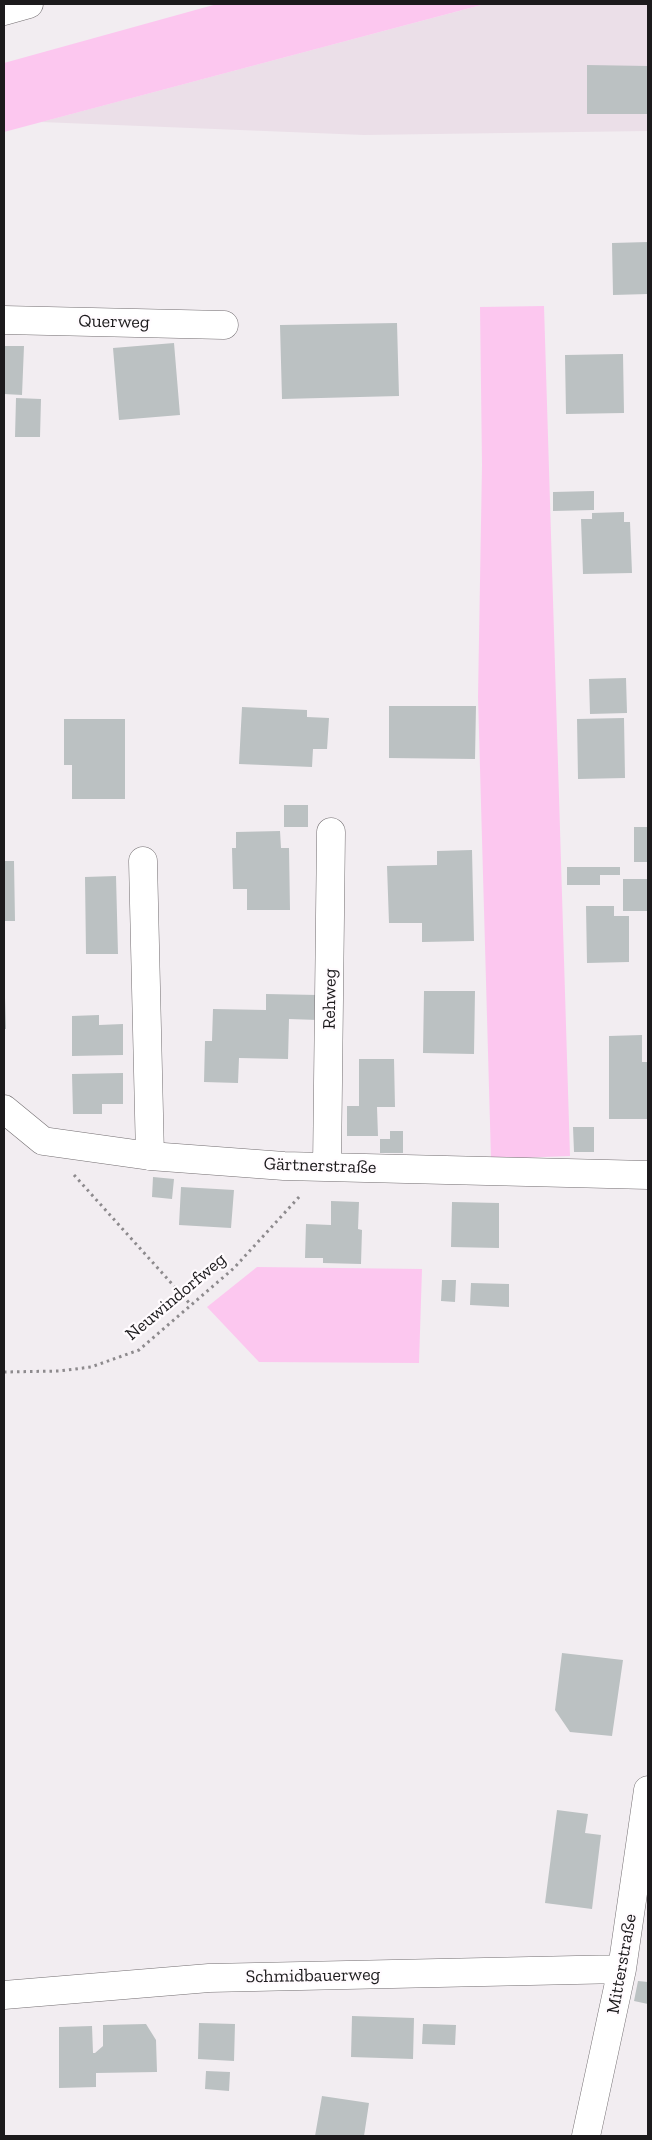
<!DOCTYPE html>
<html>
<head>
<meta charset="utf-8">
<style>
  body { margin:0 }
  #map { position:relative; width:652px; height:2140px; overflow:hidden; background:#f2edf1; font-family:"Zilla Slab",serif }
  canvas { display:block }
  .frame { position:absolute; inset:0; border:5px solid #1c1a1c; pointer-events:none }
</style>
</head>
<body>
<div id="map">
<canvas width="652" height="2140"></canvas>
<div class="frame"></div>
</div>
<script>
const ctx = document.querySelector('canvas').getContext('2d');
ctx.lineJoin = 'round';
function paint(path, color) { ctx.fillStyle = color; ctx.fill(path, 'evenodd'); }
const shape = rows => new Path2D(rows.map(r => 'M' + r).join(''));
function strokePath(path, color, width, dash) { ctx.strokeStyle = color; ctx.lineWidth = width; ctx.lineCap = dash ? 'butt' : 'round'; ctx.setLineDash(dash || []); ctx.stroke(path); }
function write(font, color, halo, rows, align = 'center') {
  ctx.font = font + ' "Zilla Slab",serif'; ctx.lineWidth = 4.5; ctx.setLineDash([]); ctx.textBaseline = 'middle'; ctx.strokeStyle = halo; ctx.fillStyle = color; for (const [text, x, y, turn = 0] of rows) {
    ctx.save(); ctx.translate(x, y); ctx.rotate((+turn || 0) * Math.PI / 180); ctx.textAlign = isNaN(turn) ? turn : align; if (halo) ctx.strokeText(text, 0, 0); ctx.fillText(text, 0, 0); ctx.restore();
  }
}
const built = shape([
  [485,4,648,4,648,131,364,135,41,122]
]);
const green = shape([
  [217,4,485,4,4,132,4,63],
  [544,306,570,1156,491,1159,478,697,482,465,480,307],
  [257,1267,422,1269,419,1363,259,1362,207,1307]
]);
const building = shape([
  [587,65,648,66,648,114,587,114],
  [648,242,648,294,613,295,612,243],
  [397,323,399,396,282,399,280,325],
  [174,343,180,415,119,420,113,348],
  [4,346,24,346,22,395,4,394],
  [623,354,624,413,566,414,565,355],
  [16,398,41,399,40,437,15,437],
  [594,491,594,510,553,511,553,492],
  [624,512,624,522,630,522,632,573,583,574,581,519,592,519,592,513],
  [626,678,627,713,590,714,589,679],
  [389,706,476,706,475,759,389,758],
  [242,707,307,710,307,717,329,718,327,749,313,749,312,767,239,764],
  [624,718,625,778,578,779,577,719],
  [64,719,125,719,125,799,72,799,72,765,64,765],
  [284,805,308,805,308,827,284,827],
  [634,827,648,827,648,862,634,862],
  [280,831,281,848,289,848,290,910,247,910,247,889,233,889,232,848,236,848,236,832],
  [472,850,474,941,422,942,422,923,389,923,387,866,437,865,437,851],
  [4,861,14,861,15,921,4,921],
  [567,867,620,867,620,875,600,875,600,885,567,885],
  [116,876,118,954,86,954,85,877],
  [623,879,648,879,648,911,623,911],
  [586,906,614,906,614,916,629,916,629,962,587,963],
  [424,991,475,991,474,1054,423,1053],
  [266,994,318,995,318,1020,289,1019,288,1059,239,1058,238,1083,204,1082,205,1041,212,1041,213,1009,266,1010],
  [4,998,5,998,6,1029,4,1029],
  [99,1015,99,1025,123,1024,123,1055,72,1056,72,1016],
  [642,1035,642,1062,648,1062,648,1119,609,1119,609,1036],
  [359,1059,394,1059,395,1107,377,1107,378,1136,347,1136,347,1106,359,1106],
  [123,1073,123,1104,102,1104,102,1114,73,1114,72,1074],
  [573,1127,594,1127,594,1152,574,1152],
  [390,1131,403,1131,403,1153,380,1153,380,1139,390,1139],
  [153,1177,174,1179,172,1199,152,1197],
  [181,1187,234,1190,231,1228,179,1225],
  [331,1201,359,1202,358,1229,362,1230,361,1264,323,1263,323,1258,305,1258,306,1224,331,1225],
  [452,1202,499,1203,499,1248,451,1247],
  [442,1280,456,1280,455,1302,441,1301],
  [471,1283,509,1284,509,1307,470,1305],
  [562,1653,623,1660,612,1736,570,1732,555,1710],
  [557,1810,588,1814,585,1833,601,1835,592,1909,545,1903],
  [638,1981,648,1982,648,2004,634,2001],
  [352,2016,414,2018,413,2059,351,2057],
  [199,2023,235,2024,234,2061,198,2059],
  [146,2024,156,2040,157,2072,96,2073,96,2087,59,2088,59,2027,92,2026,93,2053,95,2053,103,2046,103,2025],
  [423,2024,456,2025,455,2045,422,2044],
  [206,2071,230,2072,229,2091,205,2089],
  [322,2096,369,2103,364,2136,315,2136]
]);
const path = shape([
  [74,1175,191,1305],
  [4,1372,59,1371,91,1367,139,1350,234,1268,300,1196]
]);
const minor = shape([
  [4,320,224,325],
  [143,861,150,1156],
  [4,1109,43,1141,150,1156,284,1166,648,1175],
  [327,1166,331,832],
  [4,1995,209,1978,622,1969],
  [586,2136,622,1969,648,1790]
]);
const highway = shape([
  [4,11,29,4]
]);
const streetNames = [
  ["Querweg",114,322,1],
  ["Rehweg",330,999,-89],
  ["Gärtnerstraße",320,1166,2],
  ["Neuwindorfweg",176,1297,-40],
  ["Mitterstraße",622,1964,-80],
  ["Schmidbauerweg",313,1976,-1]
];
paint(built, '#ebdfe8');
paint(green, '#fcc7ef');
paint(building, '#bbc1c2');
strokePath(minor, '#736e71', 29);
strokePath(highway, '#736e71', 29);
strokePath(path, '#8d8a8d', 3, [2.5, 4]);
strokePath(minor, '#fff', 28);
strokePath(highway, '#fff', 28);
write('18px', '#1c1a1c', '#fffbfe', streetNames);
</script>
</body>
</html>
